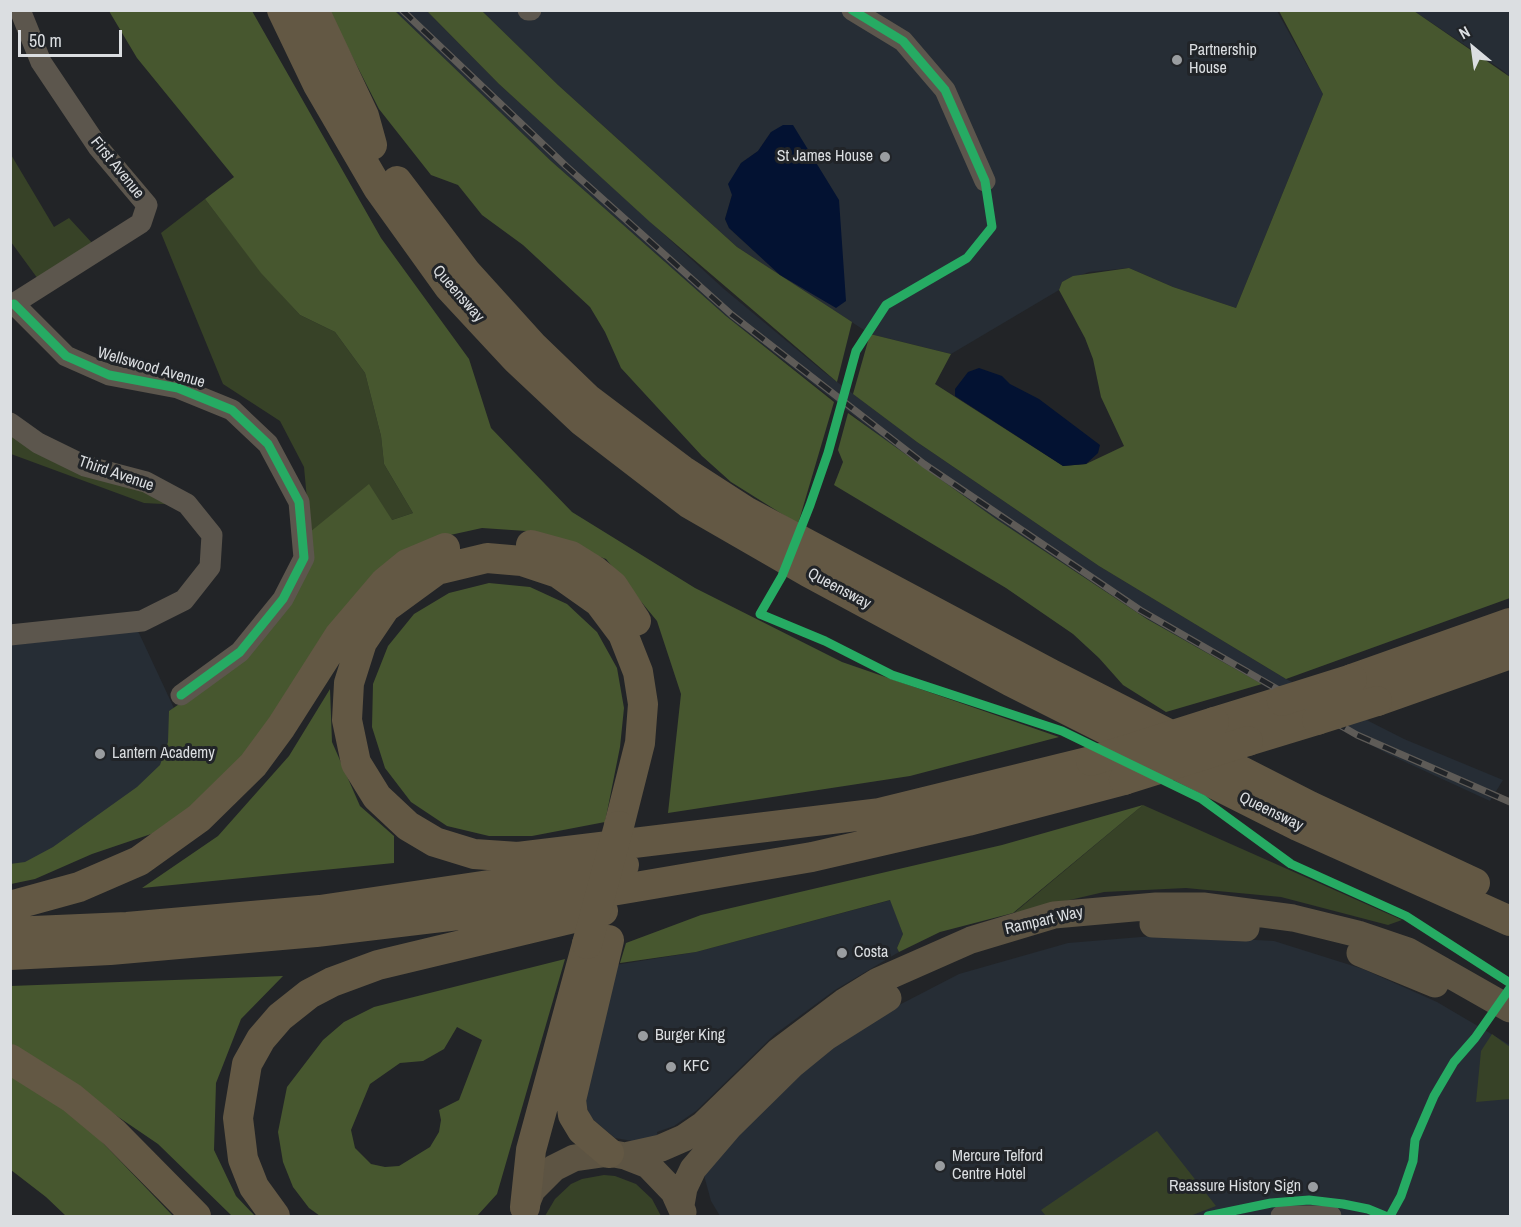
<!DOCTYPE html>
<html>
<head>
<meta charset="utf-8">
<style>
  body { margin:0 }
  #map { position:relative; width:1521px; height:1227px; overflow:hidden; background:#222427; font-family:"Archivo Narrow",sans-serif }
  canvas { display:block }
  .frame { position:absolute; inset:0; border:12px solid #dbdee1; pointer-events:none }
  .north { position:absolute; left:1443px; top:18px; width:60px; height:60px; -webkit-text-stroke:4px #212428; paint-order:stroke; rotate:331deg; font-size:16px; font-weight:700; line-height:24px; text-align:center; color:#dbdee1 }
  .north::after { content:''; display:block; margin:auto; width:21px; height:27px; background:#dbdee1; clip-path:polygon(50% 0,100% 100%,50% 72%,0 100%) }
  .scale { position:absolute; left:18px; top:30px; width:104px; height:27px; box-sizing:border-box; border:3px solid #dbdee1; border-top:0; padding-left:8px; font-size:18px; line-height:21px; white-space:nowrap; color:#dbdee1; -webkit-text-stroke:4px #212428; paint-order:stroke }
</style>
</head>
<body>
<div id="map">
<canvas width="1521" height="1227"></canvas>
<div class="frame"></div>
<div class="north">N</div>
<div class="scale">50 m</div>
</div>
<script>
const ctx = document.querySelector('canvas').getContext('2d');
ctx.lineJoin = 'round';
function paint(path, color) { ctx.fillStyle = color; ctx.fill(path, 'evenodd'); }
const shape = rows => new Path2D(rows.map(r => 'M' + r).join(''));
function strokePath(path, color, width, dash) { ctx.strokeStyle = color; ctx.lineWidth = width; ctx.lineCap = dash ? 'butt' : 'round'; ctx.setLineDash(dash || []); ctx.stroke(path); }
function write(font, color, halo, rows, align = 'center') {
  ctx.font = font + ' "Archivo Narrow",sans-serif'; ctx.lineWidth = 6; ctx.setLineDash([]); ctx.textBaseline = 'middle'; ctx.strokeStyle = halo; ctx.fillStyle = color; for (const [text, x, y, turn = 0] of rows) {
    ctx.save(); ctx.translate(x, y); ctx.rotate((+turn || 0) * Math.PI / 180); ctx.textAlign = isNaN(turn) ? turn : align; if (halo) ctx.strokeText(text, 0, 0); ctx.fillText(text, 0, 0); ctx.restore();
  }
}
const built = shape([
  [395,11,427,11,499,84,724,289,824,372,917,442,1099,566,1286,679,1404,739,1503,780,1490,801,1390,755,1336,727,1147,619,996,519,899,451,726,316,551,161],
  [482,11,1277,11,1323,94,1236,308,1173,287,1129,268,1089,272,1062,282,1059,290,951,354,870,334,737,247,558,85],
  [771,132,780,275,729,228,725,219,741,163,758,151],
  [1414,11,1510,11,1510,77,1502,70],
  [138,631,193,749,143,803,11,874,11,645],
  [891,900,903,934,897,948,899,952,835,990,774,1035,696,1111,674,1126,657,1132,658,1139,638,1142,615,1138,590,1117,585,1100,609,966,696,952],
  [1165,935,1274,941,1363,969,1437,1002,1510,1045,1510,1216,720,1216,711,1201,702,1168,756,1107,847,1032,959,974,1068,943]
]);
const green = shape([
  [10,153,54,227,69,218,93,244,38,279,11,242],
  [205,199,261,272,300,315,335,332,365,373,381,436,384,464,413,513,392,520,310,532,304,467,280,421,223,384,161,233],
  [10,427,181,505,144,503,11,454],
  [1143,805,1402,920,1388,925,1281,897,1186,888,1104,892,1014,913],
  [1492,1034,1510,1047,1510,1099,1476,1102,1481,1051],
  [1157,1131,1216,1206,1190,1216,1046,1216,1041,1210],
  [604,1175,615,1176,636,1184,652,1199,661,1216,545,1216,555,1199,571,1184,582,1179]
]);
const forest = shape([
  [109,11,252,11,381,238,469,359,491,428,572,512,695,588,842,662,1059,737,910,776,668,813,681,694,657,621,606,559,526,531,482,528,432,539,203,803,157,832,92,854,35,879,11,884,10,864,25,862,53,847,137,787,160,765,168,742,169,711,245,659,310,532,369,484,392,520,413,513,384,464,381,436,365,373,335,332,300,315,261,273,205,199,234,177,137,58],
  [329,11,395,11,551,161,726,316,834,402,798,524,731,482,702,456,621,368,605,332,590,307,523,245,482,215,458,185,431,175,379,109],
  [427,11,482,11,558,85,737,247,852,322,837,382,650,222,499,84],
  [1279,11,1414,11,1510,77,1510,598,1286,679,1099,566,917,442,853,394,870,334,951,354,935,384,1063,466,1086,464,1124,446,1101,397,1093,359,1085,338,1059,290,1062,282,1073,276,1129,268,1173,287,1236,308,1323,94],
  [848,413,996,519,1147,619,1262,684,1166,712,1123,685,1099,658,1073,634,1006,588,834,485,843,462,838,450],
  [489,583,530,587,567,604,597,632,617,668,624,708,620,747,605,822,532,836,489,836,447,826,411,802,385,768,372,727,373,684,388,646,414,614,449,593],
  [330,689,332,742,360,806,394,836,394,863,142,888,218,836,289,756],
  [1143,805,1013,913,940,932,899,952,897,948,903,934,890,900,696,952,620,963,626,943,701,915,1002,845],
  [565,959,497,1194,477,1216,320,1216,309,1208,293,1187,283,1162,278,1132,287,1087,323,1040,344,1022,374,1007],
  [457,1027,482,1040,459,1100,439,1110,441,1120,439,1132,430,1147,399,1166,385,1167,371,1164,355,1148,351,1130,370,1084,400,1063,423,1061,444,1049],
  [283,976,241,1019,216,1083,214,1150,236,1196,255,1216,232,1216,158,1144,11,1044,10,986],
  [10,1073,80,1119,173,1216,66,1216,46,1197,11,1170]
]);
const water = shape([
  [783,125,793,125,839,200,846,301,836,308,780,275,729,228,725,219,732,195,728,184,741,163,758,151,771,132],
  [979,368,1002,376,1010,384,1039,399,1100,445,1098,453,1086,464,1063,466,955,396,955,389,968,372]
]);
const minor = shape([
  [528,10,531,10],
  [852,10,903,41,945,90,985,181],
  [14,304,66,356,109,375,178,388,232,410,268,444,299,502,304,558,283,599,240,652,181,695],
  [10,306,141,223,147,205,98,147,41,62,20,10],
  [10,423,38,443,85,466,146,482,187,504,212,535,210,567,184,600,142,621,10,635],
  [1281,1216,1331,1216]
]);
const major = shape([
  [1153,924,1246,928],
  [1360,953,1435,984],
  [625,1156,661,1148,684,1138,703,1125,779,1051,844,1002,878,981,971,940,1054,915,1156,906,1203,906,1293,918,1358,934,1408,951,1510,1009],
  [681,1205,684,1188,693,1169,729,1127,793,1064,826,1037,888,998],
  [524,1209,532,1190,554,1168,574,1158,609,1153,625,1156,648,1165,674,1192,683,1212]
]);
const highway = shape([
  [282,10,318,85,378,188,449,287,516,359,582,421,690,504,808,572,1010,681,1298,826,1510,921],
  [314,10,364,116,372,145],
  [397,181,466,272,533,346,588,399,682,470,747,512,1051,674,1310,806,1475,883],
  [531,545,571,556,595,571,613,586,636,621],
  [1352,679,1510,623],
  [1377,701,1510,654],
  [1214,722,1282,701],
  [1248,741,1317,720],
  [863,817,1091,761],
  [619,826,640,743,643,704,638,672,623,634,599,602,558,573,522,561,487,558,437,570,385,608,362,642,349,683,347,720,356,763,377,797,408,826,435,842,474,854,518,857,881,813],
  [10,906,79,887,139,861,199,818,253,765,281,727,339,636,385,582,407,564,445,548],
  [10,932,127,927,320,910,624,865],
  [609,940,571,1100,573,1115,582,1130,609,1153],
  [10,955,110,950,316,932,500,910,812,857,968,821,1124,780],
  [10,1059,72,1098,114,1133,196,1216],
  [525,1207,531,1150,587,944],
  [275,1216,254,1187,243,1159,238,1118,247,1064,261,1039,280,1017,309,994,332,982,378,965,603,911]
]);
const rail = shape([
  [402,10,566,166,732,315,924,464,1140,610,1357,735,1510,802]
]);
const highwayBridge = shape([
  [1282,701,1352,679],
  [1317,720,1377,701],
  [1091,761,1214,722],
  [1124,780,1248,741],
  [587,944,619,826]
]);
const cycleway = shape([
  [852,10,903,41,945,90,985,181,992,227,967,258,886,305,856,351,828,453,810,505,782,576,760,614,825,641,892,675,1062,731,1202,799,1291,864,1406,916,1510,983],
  [14,304,66,356,109,375,178,388,232,410,268,444,299,502,304,558,283,599,240,652,181,695],
  [1208,1216,1271,1203,1309,1200,1343,1204,1368,1209,1385,1216],
  [1390,1216,1401,1196,1413,1161,1415,1140,1434,1096,1454,1062,1475,1038,1510,988]
]);
const markers = [
  [1177,60,6,"#9a9da0"],
  [885,157,6,"#9a9da0"],
  [100,754,6,"#9a9da0"],
  [842,953,6,"#9a9da0"],
  [643,1036,6,"#9a9da0"],
  [671,1067,6,"#9a9da0"],
  [940,1166,6,"#9a9da0"],
  [1313,1187,6,"#9a9da0"]
];
const poiNames = [
  ["Partnership",1189,51],
  ["House",1189,69],
  ["St James House",873,157,"right"],
  ["Lantern Academy",112,754],
  ["Costa",854,953],
  ["Burger King",655,1036],
  ["KFC",683,1067],
  ["Mercure Telford",952,1157],
  ["Centre Hotel",952,1175],
  ["Reassure History Sign",1301,1187,"right"]
];
const streetNames = [
  ["First Avenue",117,168,51],
  ["Queensway",458,294,49],
  ["Wellswood Avenue",151,368,16],
  ["Third Avenue",116,474,19],
  ["Queensway",839,589,28],
  ["Queensway",1271,812,26],
  ["Rampart Way",1044,921,-13]
];
paint(built, '#262d35');
paint(green, '#374227');
paint(forest, '#47572f');
paint(water, '#031232');
strokePath(minor, '#5c564d', 21);
strokePath(major, '#5d5443', 27);
strokePath(highway, '#635844', 30);
strokePath(rail, '#5e5b57', 7);
strokePath(rail, '#212428', 4.5, [14]);
strokePath(highwayBridge, '#635844', 30);
strokePath(cycleway, '#26ab63', 9);
for (const [x, y, r, color] of markers) { const dot = new Path2D(); dot.arc(x, y, r, 0, 2 * Math.PI); ctx.fillStyle = color; ctx.fill(dot); strokePath(dot, '#212428', 2); }
write('16px', '#dbdee1', '#212428', poiNames, 'left');
write('16px', '#dbdee1', '#212428', streetNames);
</script>
</body>
</html>
